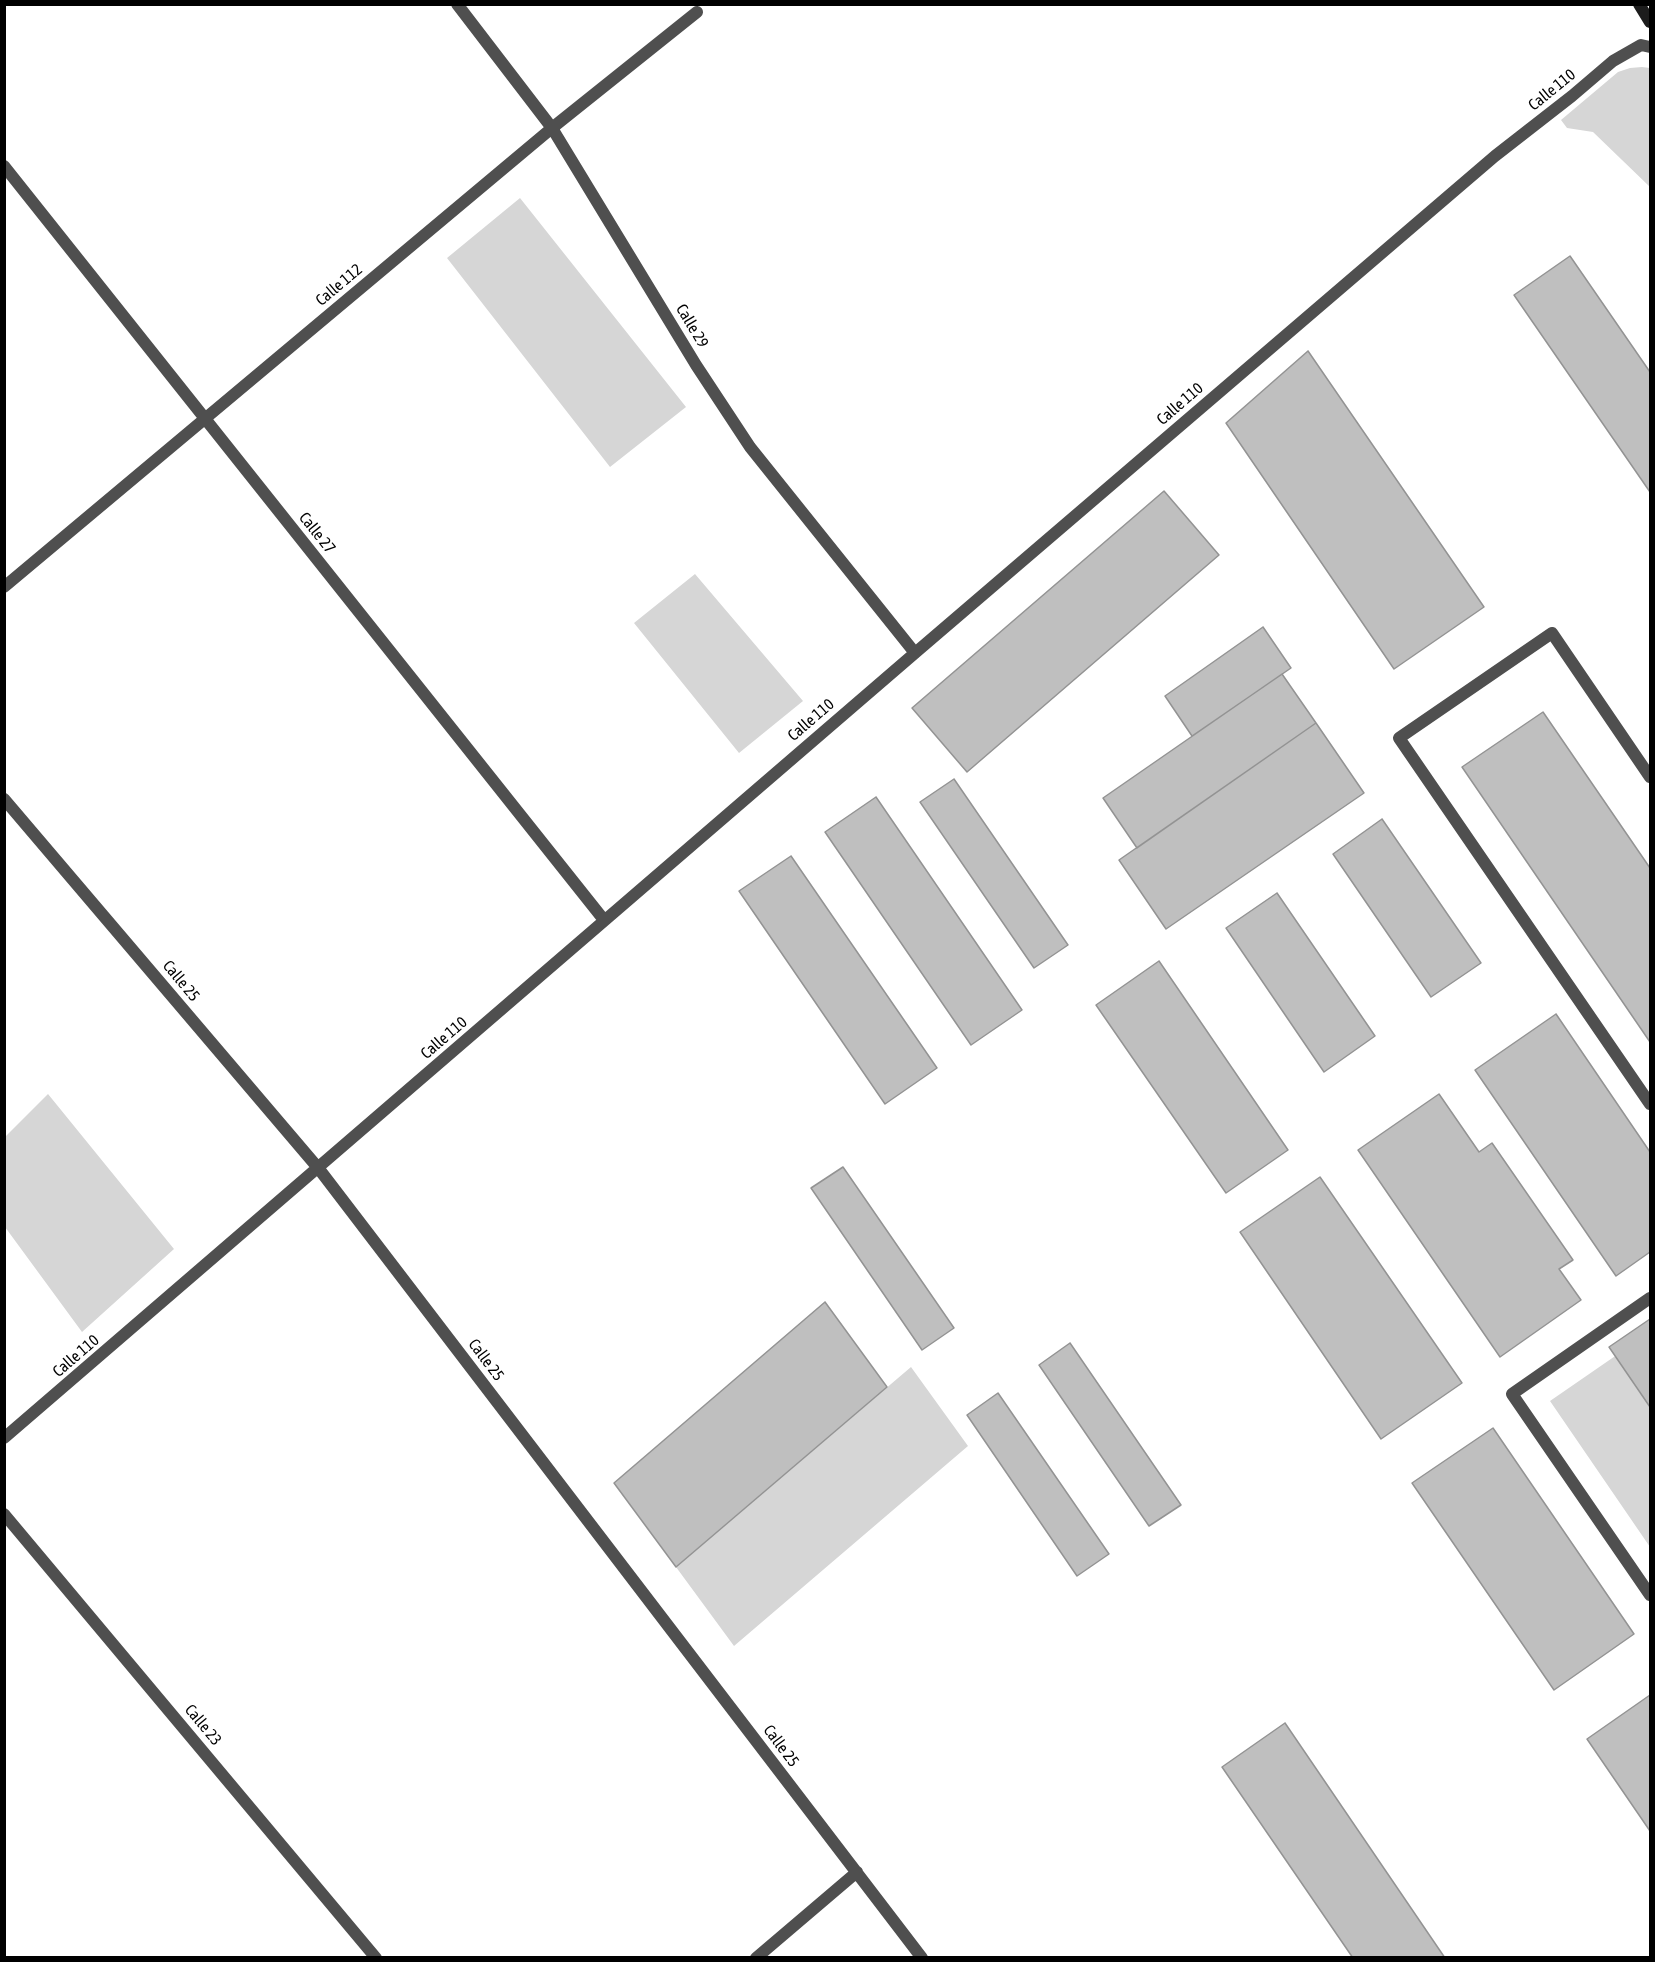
<!DOCTYPE html>
<html>
<head>
<meta charset="utf-8">
<style>
  body { margin:0 }
  #map { position:relative; width:1655px; height:1962px; overflow:hidden; background:#fff; font-family:"Asap Condensed",sans-serif }
  canvas { display:block }
  .frame { position:absolute; inset:0; border:6px solid #000; pointer-events:none }
</style>
</head>
<body>
<div id="map">
<canvas width="1655" height="1962"></canvas>
<div class="frame"></div>
</div>
<script>
const ctx = document.querySelector('canvas').getContext('2d');
ctx.lineJoin = 'round';
function paint(path, color) { ctx.fillStyle = color; ctx.fill(path, 'evenodd'); }
const shape = rows => new Path2D(rows.map(r => 'M' + r).join(''));
function strokePath(path, color, width, dash) { ctx.strokeStyle = color; ctx.lineWidth = width; ctx.lineCap = dash ? 'butt' : 'round'; ctx.setLineDash(dash || []); ctx.stroke(path); }
function write(font, color, halo, rows, align = 'center') {
  ctx.font = font + ' "Asap Condensed",sans-serif'; ctx.lineWidth = 4.5; ctx.setLineDash([]); ctx.textBaseline = 'middle'; ctx.strokeStyle = halo; ctx.fillStyle = color; for (const [text, x, y, turn = 0] of rows) {
    ctx.save(); ctx.translate(x, y); ctx.rotate((+turn || 0) * Math.PI / 180); ctx.textAlign = isNaN(turn) ? turn : align; if (halo) ctx.strokeText(text, 0, 0); ctx.fillText(text, 0, 0); ctx.restore();
  }
}
const green = shape([
  [1642,67,1650,68,1650,187,1593,132,1567,128,1561,120,1618,72,1630,68],
  [520,198,686,407,610,467,447,258],
  [695,574,803,701,739,753,634,623],
  [48,1094,174,1249,82,1332,5,1227,5,1137],
  [1650,1332,1650,1547,1550,1401],
  [911,1367,968,1446,734,1646,676,1567]
]);
const building = shape([
  [1570,256,1650,372,1650,492,1514,295,1570,256],
  [1308,351,1484,607,1394,669,1226,423,1308,351],
  [1164,491,1219,555,967,772,912,708,1164,491],
  [1263,627,1291,668,1192,736,1165,696,1263,627],
  [1282,674,1316,723,1137,848,1103,798,1282,674],
  [1543,712,1650,868,1650,1042,1462,767,1543,712],
  [1316,723,1364,793,1166,929,1119,860,1316,723],
  [954,779,1068,945,1034,968,920,802,954,779],
  [876,797,1022,1010,971,1045,825,832,876,797],
  [1382,819,1481,963,1431,997,1333,854,1382,819],
  [791,856,937,1068,885,1104,739,891,791,856],
  [1277,893,1375,1036,1324,1072,1226,928,1277,893],
  [1159,961,1288,1150,1226,1193,1096,1005,1159,961],
  [1556,1014,1650,1152,1650,1252,1616,1276,1475,1070,1556,1014],
  [1439,1094,1479,1152,1492,1143,1573,1260,1559,1269,1581,1300,1500,1357,1358,1150,1439,1094],
  [843,1167,954,1328,922,1350,811,1188,843,1167],
  [1320,1177,1462,1383,1381,1439,1240,1232,1320,1177],
  [825,1302,887,1387,676,1567,614,1483,825,1302],
  [1650,1319,1650,1407,1609,1347,1650,1319],
  [1070,1343,1181,1505,1149,1526,1039,1365,1070,1343],
  [998,1393,1109,1554,1077,1576,967,1415,998,1393],
  [1493,1428,1634,1634,1554,1690,1412,1483,1493,1428],
  [1650,1695,1650,1831,1587,1739,1650,1695],
  [1285,1723,1445,1958,1353,1958,1222,1767,1285,1723]
]);
const lane = shape([
  [1650,777,1552,633,1399,738,1650,1104],
  [1650,1298,1512,1394,1650,1595]
]);
const street = shape([
  [457,4,552,128,696,365,750,447,915,653],
  [4,166,604,920],
  [4,587,552,128,697,12],
  [4,799,319,1169,922,1958],
  [4,1438,915,653,1495,156,1572,96,1613,61,1641,45,1650,47],
  [4,1514,376,1958],
  [756,1958,857,1872]
]);
const secondary = shape([
  [1639,4,1650,22]
]);
const streetNames = [
  ["Calle 110",1552,90,-39],
  ["Calle 112",339,285,-40],
  ["Calle 29",692,326,59],
  ["Calle 110",1180,404,-41],
  ["Calle 27",317,533,51],
  ["Calle 110",811,720,-41],
  ["Calle 25",181,981,50],
  ["Calle 110",444,1038,-41],
  ["Calle 110",76,1356,-41],
  ["Calle 25",486,1360,53],
  ["Calle 23",203,1725,50],
  ["Calle 25",781,1746,53]
];
paint(green, '#d6d6d6');
paint(building, '#bfbfbf');
strokePath(building, '#939393', 1.5);
strokePath(lane, '#4f4f4f', 12);
strokePath(street, '#4f4f4f', 12);
strokePath(secondary, '#1c1c1c', 12);
write('16px', '#000', '#fff', streetNames);
</script>
</body>
</html>
